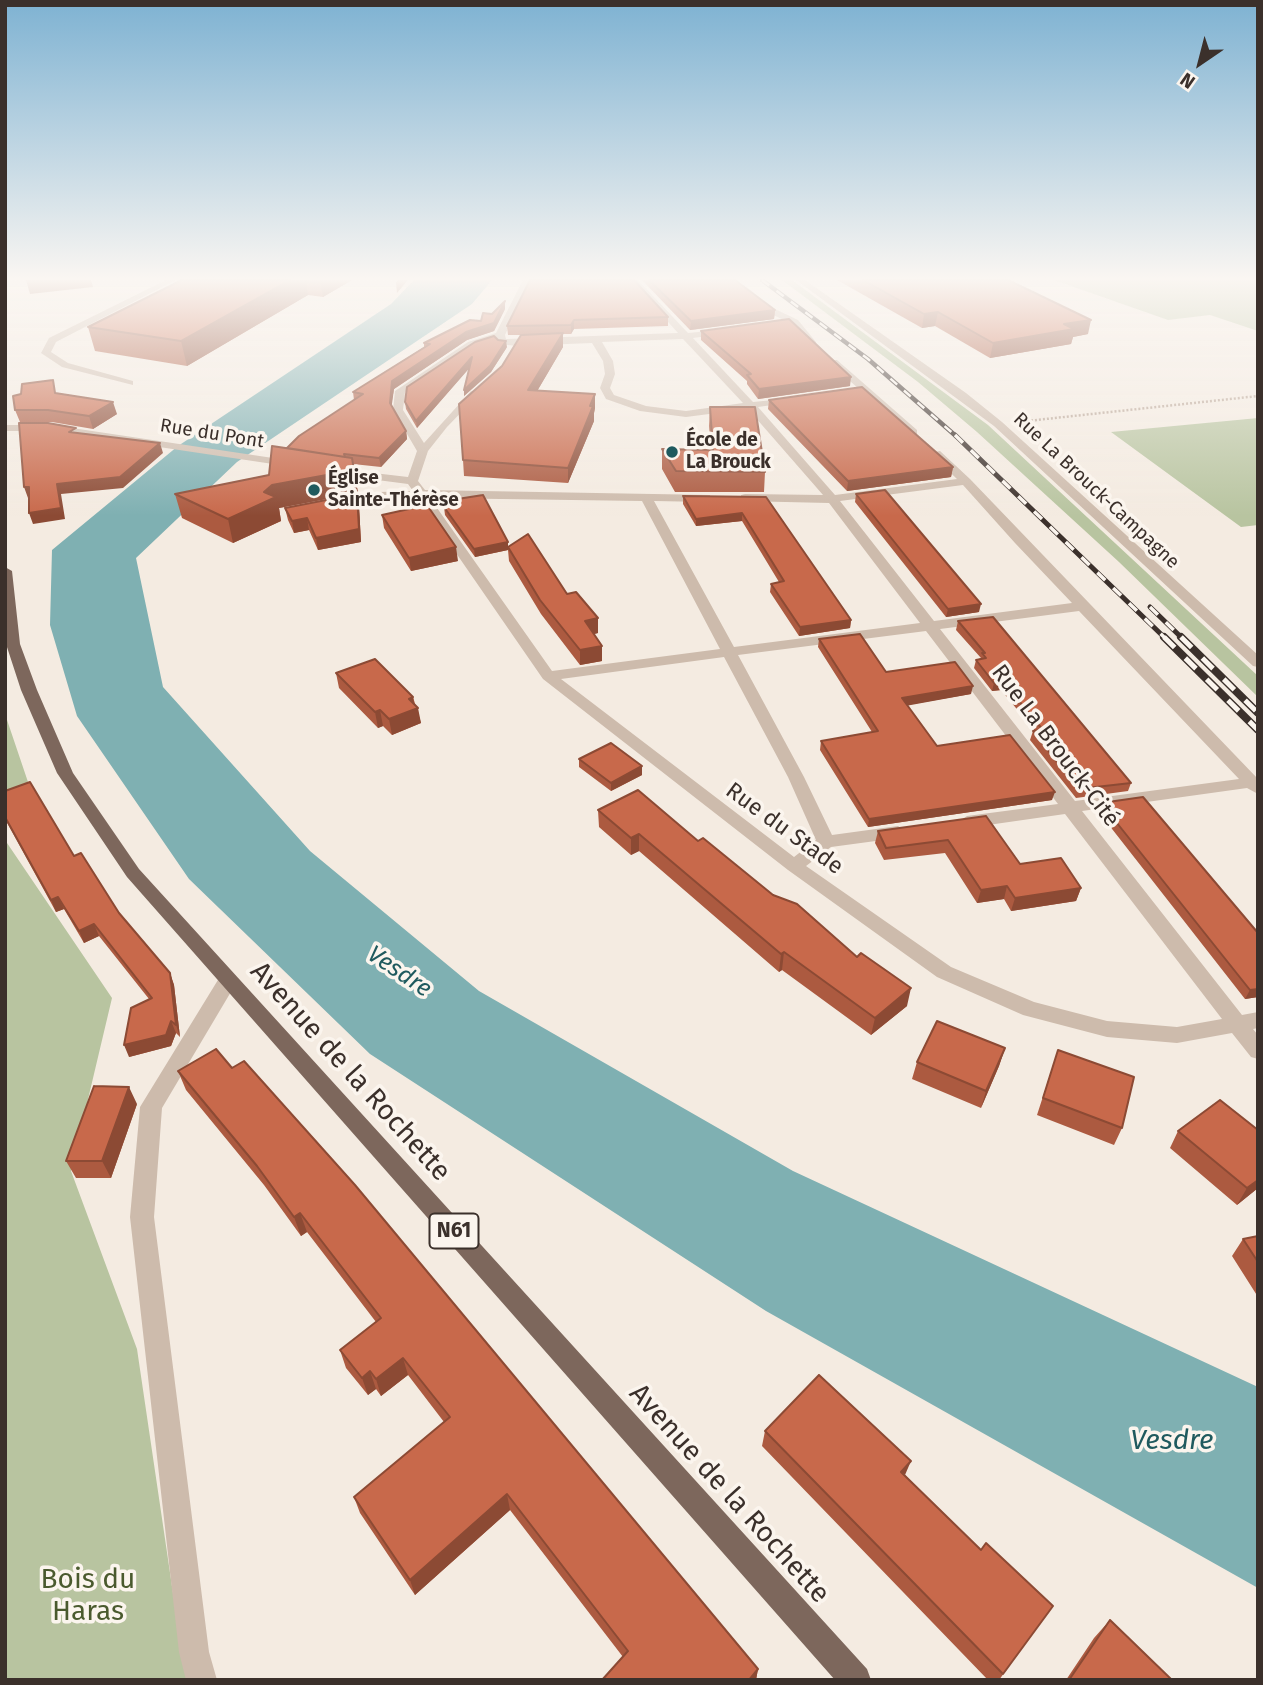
<!DOCTYPE html>
<html>
<head>
<meta charset="utf-8">
<style>
  body { margin:0 }
  #map { position:relative; width:1263px; height:1685px; overflow:hidden; background:#f4ebe1; font-family:"Fira Sans",sans-serif }
  canvas { display:block }
  .frame { position:absolute; inset:0; border:7px solid #3b302b; pointer-events:none }
  .north { position:absolute; left:1165px; top:28px; width:70px; height:70px; -webkit-text-stroke:5px #fbf5ee; paint-order:stroke; rotate:215deg; font-size:19px; font-weight:700; line-height:28px; text-align:center; color:#3b302b }
  .north::after { content:''; display:block; margin:auto; width:24px; height:32px; background:#3b302b; clip-path:polygon(50% 0,100% 100%,50% 72%,0 100%) }
</style>
</head>
<body>
<div id="map">
<canvas width="1263" height="1685"></canvas>
<div class="frame"></div>
<div class="north">N</div>
</div>
<script>
const ctx = document.querySelector('canvas').getContext('2d');
ctx.lineJoin = 'round';
function paint(path, color) { ctx.fillStyle = color; ctx.fill(path, 'evenodd'); }
const shape = rows => new Path2D(rows.map(r => 'M' + r).join(''));
function strokePath(path, color, width, dash) { ctx.strokeStyle = color; ctx.lineWidth = width; ctx.lineCap = dash ? 'butt' : 'round'; ctx.setLineDash(dash || []); ctx.stroke(path); }
function write(font, color, halo, rows, align = 'center') {
  ctx.font = font + ' "Fira Sans",sans-serif'; ctx.lineWidth = 7; ctx.setLineDash([]); ctx.textBaseline = 'middle'; ctx.strokeStyle = halo; ctx.fillStyle = color; for (const [text, x, y, turn = 0] of rows) {
    ctx.save(); ctx.translate(x, y); ctx.rotate((+turn || 0) * Math.PI / 180); ctx.textAlign = isNaN(turn) ? turn : align; if (halo) ctx.strokeText(text, 0, 0); ctx.fillText(text, 0, 0); ctx.restore();
  }
}
const green = shape([
  [782,280,792,280,988,425,1258,676,1258,697,1119,562,977,432,918,382],
  [1054,280,1258,280,1258,331,1210,315,1168,320],
  [1258,418,1258,525,1241,527,1111,432],
  [5,714,28,782,5,792],
  [5,840,112,998,71,1171,137,1349,178,1627,195,1680,5,1680]
]);
const water = shape([
  [414,280,492,280,472,304,237,462,136,558,163,687,310,851,479,991,793,1171,1258,1387,1258,1588,766,1311,370,1054,189,879,77,716,50,625,52,550,178,446,391,304]
]);
const path = shape([
  [1027,421,1258,396]
]);
const minor = shape([
  [166,280,176,280,56,342,51,352,68,363,133,381,133,385,62,367,41,353,49,338,166,280],
  [523,280,531,280,505,335,506,339,678,333,630,280,638,280,688,333,728,329,730,331,725,334,693,338,753,402,794,398,794,402,758,407,835,495,957,479,930,453,940,451,970,479,1258,779,1258,794,1247,788,1082,811,1242,1015,1258,1012,1258,1028,1253,1029,1258,1035,1258,1059,1251,1057,1232,1033,1177,1043,1107,1037,1023,1015,937,977,788,870,543,679,418,498,332,507,330,504,336,500,379,492,413,491,408,484,331,474,325,471,331,468,408,477,417,451,393,410,395,391,468,342,496,333,523,280],
  [496,339,499,344,517,346,592,343,603,361,605,374,600,388,606,399,640,411,686,417,748,409,823,495,745,494,741,495,741,501,829,503,920,623,734,647,654,501,706,502,710,501,710,495,425,490,418,481,428,451,447,427,480,393,471,391,424,443,403,410,405,392,474,346,496,339],
  [683,339,743,403,686,411,646,406,614,395,610,388,615,374,613,361,602,342,683,339],
  [963,485,1015,543,1072,603,934,621,840,501,963,485],
  [430,498,642,501,720,649,552,671,430,498],
  [1079,611,1239,779,1075,801,940,629,1079,611],
  [926,631,1058,804,967,816,958,822,961,826,967,828,1065,814,1222,1019,1177,1027,1107,1021,1034,1002,951,967,806,866,831,847,898,838,907,832,898,826,832,835,804,777,738,655,926,631],
  [724,657,788,777,816,840,794,857,561,679,724,657],
  [725,280,734,280,773,308,798,320,816,342,816,346,810,346,792,324,767,312,725,280],
  [796,280,805,280,966,393,1002,422,1258,655,1258,667,1253,666,994,426,796,280],
  [831,360,837,360,917,430,917,434,909,434,831,364,831,360],
  [5,425,52,425,293,461,299,464,293,467,52,431,5,431,5,425],
  [228,973,235,975,238,980,162,1108,154,1217,209,1652,217,1680,186,1680,179,1652,130,1217,140,1107,221,975,228,973]
]);
const major = shape([
  [5,567,12,571,20,644,37,690,73,773,139,869,867,1669,871,1680,835,1680,127,877,57,773,21,690,6,644,5,567]
]);
const railFar2 = shape([
  [762,280,868,359,957,437]
]);
const railFar1 = shape([
  [955,435,1166,639],
  [1150,607,1183,639]
]);
const rail = shape([
  [1164,637,1258,730],
  [1181,637,1258,713]
]);
const wall = shape([
  [182,280,352,280,323,297,308,295,187,366,95,351,88,327],
  [530,280,668,317,668,326,574,329,571,334,563,334,563,347,537,391,595,408,594,413,594,421,568,483,464,476,463,460,502,366,527,335,508,335,507,326],
  [642,280,735,280,775,310,774,319,690,330],
  [837,280,1008,280,1088,334,1073,337,1071,344,990,358,935,326,922,328],
  [505,309,494,331,467,340,394,389,391,406,406,431,407,439,381,467,353,464,358,493,279,508,281,521,233,543,182,518,175,494,269,475,287,448,354,400,353,392,424,347,424,343,481,321,492,314],
  [701,331,850,386,758,399,747,384,747,381,701,340],
  [507,347,491,372,464,396,470,367,417,428,406,409,405,402],
  [57,393,117,414,93,429,52,422,20,422,15,410],
  [769,400,953,467,951,477,847,491,768,409],
  [710,407,765,472,764,492,675,492,662,469,662,449,711,450,709,426],
  [856,494,979,612,946,617,855,502],
  [683,496,766,497,851,620,850,628,799,636,770,592,771,584,779,582,742,521,696,526,683,504],
  [451,500,567,594,598,633,594,634,602,661,580,665,541,614,509,561,508,550,475,557,445,515,444,507,452,506],
  [359,506,361,542,318,550,309,530,294,533,288,520,285,508],
  [382,515,458,561,411,571,384,528],
  [958,621,1131,783,1128,791,1076,798,1030,740,1033,731,1035,731,1001,690,992,691,974,668,976,660,981,658,956,630],
  [819,639,886,672,971,694,907,705,937,746,1052,800,868,827,820,750,821,741,872,732,818,647],
  [336,673,413,697,421,723,392,735,383,726,378,728,339,688],
  [579,759,642,766,642,775,611,791,579,767],
  [5,791,74,856,119,913,170,973,174,985,180,1037,176,1033,171,1046,129,1057,149,999,99,936,84,943,64,909,56,912,5,819],
  [1101,803,1258,997,1245,999,1098,811],
  [598,810,698,841,907,1006,871,1035,782,970,779,972,639,851,631,855,599,827],
  [986,816,1020,864,1081,888,1076,901,1011,911,1004,899,977,903,945,853,884,860,875,843,878,831],
  [1005,1048,999,1066,981,1108,912,1079,917,1062],
  [1058,1050,1122,1128,1114,1145,1037,1115],
  [178,1071,758,1669,756,1680,602,1680,623,1657,510,1510,415,1595,360,1513,354,1497,444,1422,408,1375,381,1396,376,1389,368,1395,346,1368,340,1350,376,1322,307,1232,301,1236,264,1185,186,1090],
  [137,1104,111,1178,76,1178,66,1161],
  [1178,1131,1258,1188,1237,1205,1170,1148],
  [1258,1236,1258,1297,1232,1256,1243,1239],
  [765,1431,905,1475,981,1550,1053,1606,999,1680,988,1680,762,1446],
  [1110,1620,1172,1680,1066,1680,1094,1638]
]);
const shadedWall = shape([
  [26,280,91,280,93,287,30,294],
  [290,280,306,280,308,295,187,366,181,341],
  [320,280,352,280,323,297],
  [398,280,408,280,397,293,396,283],
  [505,301,505,309,494,331,467,340,394,389,391,411,390,403,392,381,466,332,494,323],
  [775,310,774,319,690,330,691,321],
  [938,312,935,326,922,328,924,314],
  [574,320,574,329,571,334,571,325],
  [1091,320,1088,334,1073,337,1071,344,990,358,993,343,1064,324],
  [563,333,563,347,529,405,528,390],
  [506,341,507,347,491,372,464,396,464,390],
  [472,357,473,364,417,428,416,421],
  [851,377,850,386,758,399,759,389],
  [595,394,595,408,594,413,594,421,568,483,568,468],
  [113,402,117,414,93,429,89,416],
  [406,431,407,439,381,467,379,458],
  [160,443,163,453,123,488,61,494,65,519,33,524,29,513,57,484],
  [953,467,951,477,847,491,848,481],
  [354,470,358,493,279,508,281,521,233,543,228,519,264,492,272,485],
  [24,487,29,487,33,497,28,498],
  [357,494,359,506,361,542,318,550,316,538],
  [742,513,742,521,696,526,696,519],
  [307,518,309,530,294,533,292,521],
  [508,542,508,550,475,557,474,549],
  [456,547,458,561,411,571,409,558],
  [981,604,979,612,946,617,948,609],
  [598,618,598,633,586,636,585,621],
  [851,620,850,628,799,636,800,627],
  [602,646,602,661,580,665,580,650],
  [1003,682,1001,690,992,691,994,683],
  [973,686,971,694,900,707,902,698],
  [413,697,415,709,418,708,421,723,392,735,389,719,409,699],
  [380,710,383,726,378,728,375,712],
  [642,766,642,775,611,791,611,783],
  [1055,792,1052,800,868,827,869,819],
  [639,834,639,851,631,855,631,838],
  [1007,886,1004,899,977,903,981,890],
  [1081,888,1076,901,1011,911,1015,898],
  [58,897,64,909,56,912,51,900],
  [94,924,99,936,84,943,79,931],
  [784,952,782,970,779,972,781,954],
  [170,973,174,985,180,1037,176,1025],
  [911,988,907,1006,871,1035,875,1018],
  [1258,989,1258,997,1245,999,1250,990],
  [171,1021,176,1033,171,1046,129,1057,124,1045],
  [1005,1048,999,1066,981,1108,986,1091],
  [129,1087,137,1104,111,1178,102,1161],
  [1258,1180,1258,1188,1237,1205,1247,1188],
  [300,1213,307,1232,301,1236,294,1217],
  [403,1358,408,1375,381,1396,376,1379],
  [370,1371,376,1389,368,1395,362,1378],
  [911,1461,905,1475,901,1472],
  [507,1494,510,1510,415,1595,410,1580],
  [758,1669,756,1680,749,1680]
]);
const building = shape([
  [182,280,290,280,181,341,88,327,182,280],
  [530,280,634,280,668,317,574,320,571,325,507,326,530,280],
  [649,280,735,280,775,310,691,321,649,280],
  [863,280,1008,280,1091,320,1064,324,1074,329,993,343,938,312,924,314,863,280],
  [505,301,494,323,466,332,392,381,390,403,406,431,379,458,344,454,345,457,287,448,299,436,363,394,353,392,430,344,424,343,470,320,481,321,483,313,492,314,505,301],
  [789,319,851,377,759,389,747,375,751,374,701,331,789,319],
  [563,333,528,390,595,394,590,406,593,406,568,468,463,460,459,404,502,366,521,335,563,333],
  [494,336,498,340,506,341,490,366,464,390,472,357,416,421,405,402,407,387,475,342,494,336],
  [53,380,55,393,113,402,89,416,48,410,15,410,13,396,21,394,22,384,53,380],
  [862,387,953,467,848,481,769,400,862,387],
  [710,407,755,407,765,472,676,471,662,449,713,450,710,407],
  [19,423,48,423,76,428,69,432,160,443,120,477,57,484,61,508,29,513,29,487,24,487,19,423],
  [272,446,352,458,354,470,272,485,264,492,276,497,228,519,175,494,269,475,272,446],
  [885,490,981,604,948,609,856,494,885,490],
  [357,494,359,529,316,538,307,518,292,521,285,508,357,494],
  [483,495,508,542,474,549,444,507,455,505,451,500,483,495],
  [683,496,766,497,851,620,800,627,771,584,784,581,742,513,696,519,683,496],
  [427,505,456,547,409,558,382,515,427,505],
  [528,534,567,594,576,592,598,618,585,621,602,646,580,650,540,600,508,547,528,534],
  [993,617,1131,783,1078,789,1033,731,1043,730,1003,682,994,683,976,660,986,658,982,653,985,653,958,621,993,617],
  [860,634,886,672,955,662,973,686,902,698,937,746,1010,735,1055,792,869,819,821,741,878,731,819,639,860,634],
  [375,659,413,697,409,699,418,708,389,719,380,710,375,712,336,673,375,659],
  [611,743,642,766,611,783,579,759,611,743],
  [30,782,74,856,81,853,119,913,170,973,176,1025,171,1021,166,1035,124,1045,131,1008,152,998,94,924,79,931,58,897,51,900,5,817,5,791,30,782],
  [638,790,698,841,703,838,773,895,797,904,857,957,861,953,911,988,875,1018,784,952,781,954,639,834,631,838,598,810,638,790],
  [1143,797,1258,933,1258,989,1250,990,1101,803,1143,797],
  [986,816,1020,864,1061,858,1081,888,1015,898,1007,886,981,890,948,840,886,848,878,831,986,816],
  [937,1021,1005,1048,986,1091,917,1062,937,1021],
  [216,1049,232,1068,244,1061,355,1185,758,1669,749,1680,602,1680,628,1651,507,1494,410,1580,354,1497,450,1417,403,1358,376,1379,370,1371,362,1378,340,1350,381,1318,300,1213,294,1217,257,1166,178,1071,216,1049],
  [1058,1050,1134,1077,1122,1128,1043,1098,1058,1050],
  [94,1086,129,1087,102,1161,66,1161,94,1086],
  [1220,1100,1258,1130,1258,1180,1247,1188,1178,1131,1220,1100],
  [1258,1236,1258,1262,1243,1239,1258,1236],
  [819,1375,911,1461,901,1472,981,1550,986,1543,1053,1606,1003,1674,765,1431,819,1375],
  [1110,1620,1172,1680,1069,1680,1110,1620]
]);
const markers = [
  [672,452,7,"#1f5a5e"],
  [314,490,7,"#1f5a5e"]
];
const farStreetnames = [
  ["Rue du Pont",212,434,9],
  ["Rue La Brouck-Campagne",1096,491,43]
];
const farPoinames = [
  ["École de",686,441],
  ["La Brouck",686,463],
  ["Église",328,479],
  ["Sainte-Thérèse",328,501]
];
const shields = [
  [454,1231,49]
];
const shieldNames = [
  ["N61",454,1231]
];
const streetNames = [
  ["Rue La Brouck-Cité",1055,746,53],
  ["Rue du Stade",784,829,36]
];
const waterNames = [
  ["Vesdre",399,972,34]
];
const nearStreetnames = [
  ["Avenue de la Rochette",350,1072,48],
  ["Avenue de la Rochette",729,1494,48]
];
const nearWaternames = [
  ["Vesdre",1172,1441]
];
const nearParknames = [
  ["Bois du",88,1580],
  ["Haras",88,1612]
];
paint(green, '#b8c4a0');
paint(water, '#7fb0b2');
strokePath(path, '#b9a596', 2.5, [2, 2]);
paint(minor, '#cdbbac');
paint(major, '#7d675c');
strokePath(railFar2, '#3b302b', 4.5);
strokePath(railFar1, '#3b302b', 5);
strokePath(rail, '#3b302b', 8);
strokePath(railFar2, '#fbf5ee', 2.5, [9]);
strokePath(railFar1, '#fbf5ee', 3.5, [11]);
strokePath(rail, '#fbf5ee', 5, [15]);
paint(wall, '#ac5a40');
paint(shadedWall, '#8c4a34');
paint(building, '#c8694b');
strokePath(building, '#8c4a34', 2);
const sky = ctx.createLinearGradient(0, 0, 0, 516);
sky.addColorStop(0, '#7eb2d2');
sky.addColorStop(0.54, '#faf6f2');
sky.addColorStop(1, '#faf6f200');
ctx.fillStyle = sky;
ctx.fillRect(0, 0, 1263, 516);
for (const [x, y, r, color] of markers) { const dot = new Path2D(); dot.arc(x, y, r, 0, 2 * Math.PI); ctx.fillStyle = color; ctx.fill(dot); strokePath(dot, '#fbf5ee', 2.5); }
write('19px', '#3b302b', '#fbf5ee', farStreetnames);
write('bold 19px', '#3b302b', '#fbf5ee', farPoinames, 'left');
for (const [x, y, w] of shields) { const box = new Path2D(); box.roundRect(x - w / 2, y - 17.5, w, 35, 5); ctx.fillStyle = '#fbf5ee'; ctx.fill(box); strokePath(box, '#3b302b', 2); }
write('bold 21px', '#3b302b', null, shieldNames);
write('23px', '#3b302b', '#fbf5ee', streetNames);
write('italic 24px', '#1f5a5e', '#fbf5ee', waterNames);
write('28px', '#3b302b', '#fbf5ee', nearStreetnames);
write('italic 28px', '#1f5a5e', '#fbf5ee', nearWaternames);
write('28px', '#4a5a2e', '#fbf5ee', nearParknames);
</script>
</body>
</html>
